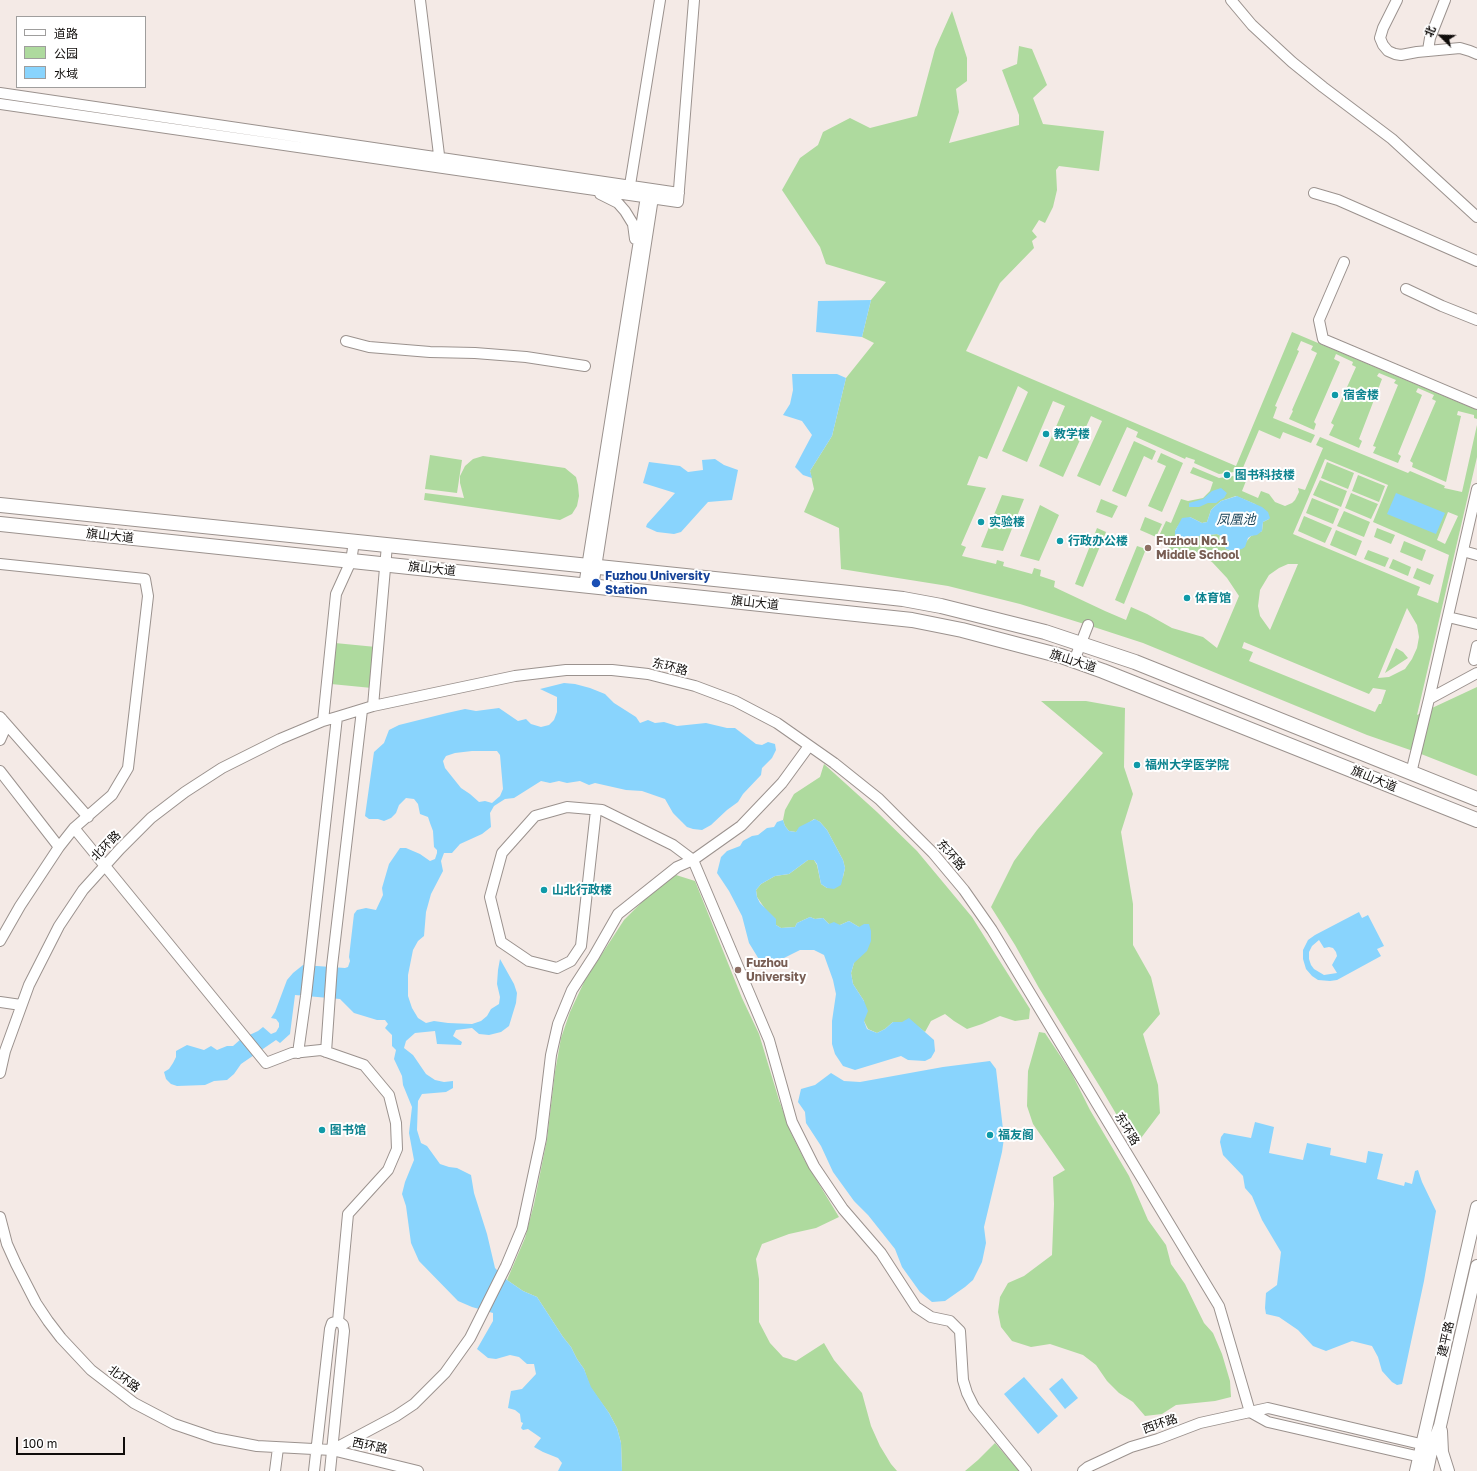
<!DOCTYPE html>
<html>
<head>
<meta charset="utf-8">
<style>
  body { margin:0 }
  #map { position:relative; width:1477px; height:1471px; overflow:hidden; background:#f4eae6; font-family:"Golos Text","Noto Sans SC",sans-serif }
  canvas { display:block }
  .legend { position:absolute; left:16px; top:16px; width:130px; height:72px; box-sizing:border-box; background:#fff; border:1px solid #9f9e9d; margin:0; padding:5px 7px; list-style:none; font-size:12px; color:#0f0c0a }
  .legend li { display:flex; align-items:center; gap:8px; height:20px }
  .legend b { width:20px; border:1px solid #9f9e9d }
  .north { position:absolute; left:1421px; top:16px; width:40px; height:40px; -webkit-text-stroke:3px #fff; paint-order:stroke; rotate:293deg; font-size:11px; font-weight:700; line-height:16px; text-align:center; color:#0f0c0a }
  .north::after { content:''; display:block; margin:auto; width:14px; height:18px; background:#0f0c0a; clip-path:polygon(50% 0,100% 100%,50% 72%,0 100%) }
  .scale { position:absolute; left:16px; top:1437px; width:109px; height:18px; box-sizing:border-box; border:2px solid #0f0c0a; border-top:0; padding-left:5px; font-size:12px; line-height:14px; white-space:nowrap; color:#0f0c0a; -webkit-text-stroke:3px #fff; paint-order:stroke }
</style>
</head>
<body>
<div id="map">
<canvas width="1477" height="1471"></canvas>
<ul class="legend">
<li><b style="height:5px;background:#fff"></b>道路</li>
<li><b style="height:11px;background:#aeda9e"></b>公园</li>
<li><b style="height:11px;background:#89d4fd"></b>水域</li>
</ul>
<div class="north">北</div>
<div class="scale">100 m</div>
</div>
<script>
const ctx = document.querySelector('canvas').getContext('2d');
ctx.lineJoin = 'round';
function paint(path, color) { ctx.fillStyle = color; ctx.fill(path, 'evenodd'); }
const shape = rows => new Path2D(rows.map(r => 'M' + r).join(''));
function strokePath(path, color, width, dash) { ctx.strokeStyle = color; ctx.lineWidth = width; ctx.lineCap = dash ? 'butt' : 'round'; ctx.setLineDash(dash || []); ctx.stroke(path); }
function write(font, color, halo, rows, align = 'center') {
  ctx.font = font + ' "Golos Text","Noto Sans SC",sans-serif'; ctx.lineWidth = 4; ctx.setLineDash([]); ctx.textBaseline = 'middle'; ctx.strokeStyle = halo; ctx.fillStyle = color; for (const [text, x, y, turn = 0] of rows) {
    ctx.save(); ctx.translate(x, y); ctx.rotate((+turn || 0) * Math.PI / 180); ctx.textAlign = isNaN(turn) ? turn : align; if (halo) ctx.strokeText(text, 0, 0); ctx.fillText(text, 0, 0); ctx.restore();
  }
}
const green = shape([
  [952,11,967,58,967,81,956,89,959,112,949,143,1019,125,1019,115,1002,70,1017,64,1019,46,1032,49,1047,85,1033,98,1043,124,1104,131,1099,171,1059,166,1056,170,1057,190,1053,207,1045,223,1039,220,1032,231,1037,237,1032,241,1034,248,1000,283,966,351,1236,466,1292,332,1477,410,1477,419,1474,418,1474,415,1458,411,1457,415,1461,416,1446,482,1412,467,1413,463,1410,461,1436,401,1432,399,1434,395,1418,388,1416,392,1422,395,1398,454,1401,456,1398,463,1373,453,1376,447,1373,446,1398,385,1394,383,1396,380,1379,373,1377,376,1382,379,1359,439,1362,441,1359,448,1329,435,1334,425,1331,423,1356,367,1352,365,1353,362,1336,354,1334,359,1340,362,1314,422,1316,424,1314,430,1289,419,1293,411,1292,410,1317,353,1311,350,1313,346,1301,341,1297,350,1299,351,1275,406,1277,407,1273,418,1315,435,1311,443,1283,432,1280,439,1259,430,1242,470,1250,473,1248,477,1234,472,1219,474,1194,463,1195,460,1186,457,1185,459,1136,437,1138,432,1127,427,1100,486,1077,476,1102,421,1091,416,1063,477,1039,466,1065,406,1053,401,1027,462,1002,451,1028,392,1018,386,987,459,979,456,967,485,986,488,961,545,966,547,962,556,996,564,997,560,1004,562,1003,566,1032,574,1034,568,1041,570,1040,576,1055,581,1054,587,1105,611,1126,620,1131,607,1147,614,1172,628,1203,637,1217,648,1239,596,1227,578,1212,562,1194,551,1173,551,1163,544,1158,538,1166,521,1171,523,1181,499,1188,501,1203,498,1210,491,1213,482,1190,473,1193,467,1219,478,1233,476,1246,481,1242,491,1258,498,1261,491,1269,494,1275,502,1285,506,1292,503,1295,500,1299,492,1298,488,1305,490,1323,448,1316,445,1320,437,1408,473,1410,471,1445,486,1444,488,1462,492,1477,425,1477,457,1417,715,1477,687,1477,776,1416,752,1367,735,1143,643,1097,628,1020,604,948,586,841,569,839,528,804,512,814,489,810,471,832,436,846,378,874,343,862,337,871,300,886,282,826,264,820,247,782,190,800,158,818,145,823,132,850,118,870,128,917,116,935,49],
  [1325,459,1388,485,1373,522,1449,555,1438,603,1417,595,1420,587,1293,534],
  [1236,496,1255,504,1269,519,1263,522,1262,531,1251,536,1246,542,1233,551,1226,549,1221,536,1217,534,1199,536,1191,539,1175,531,1178,526,1190,517,1202,523,1207,522,1211,510,1214,507,1221,501],
  [1448,512,1458,516,1445,544,1437,540],
  [1288,564,1298,564,1270,630,1260,616,1258,606,1260,590,1269,575,1279,568],
  [1407,608,1417,625,1419,637,1417,648,1412,659,1405,669,1389,677,1378,678],
  [1244,642,1369,694,1373,688,1386,690,1381,704,1379,704,1375,712,1249,661,1253,652,1242,648],
  [1134,441,1156,451,1152,460,1144,456,1126,497,1112,491],
  [1161,453,1183,463,1162,512,1148,506,1166,466,1157,462],
  [430,455,462,460,457,493,425,489],
  [483,456,565,468,576,477,578,485,579,496,577,506,572,514,560,520,424,500,425,493,464,498,460,483,460,476,465,466,473,459],
  [1327,462,1354,473,1348,489,1321,478],
  [1358,475,1385,486,1379,502,1352,491],
  [1320,480,1347,491,1341,507,1313,495],
  [1351,493,1378,504,1371,519,1345,508],
  [1002,495,1024,499,1003,551,981,547],
  [1312,498,1339,509,1333,524,1306,513],
  [1101,499,1118,506,1112,518,1096,512],
  [1040,505,1059,515,1039,561,1020,556],
  [1344,511,1370,522,1364,537,1337,526],
  [1304,516,1332,528,1325,543,1298,531],
  [1145,517,1162,524,1156,537,1140,530],
  [1097,528,1106,532,1083,587,1075,584],
  [1377,528,1395,535,1391,544,1374,537],
  [1336,530,1362,541,1356,556,1330,545],
  [1404,541,1426,550,1422,561,1400,552],
  [1137,546,1146,549,1124,604,1115,600],
  [1368,550,1389,558,1385,567,1364,559],
  [1393,559,1411,567,1408,576,1389,568],
  [1417,568,1434,575,1430,585,1413,578],
  [335,643,376,647,372,688,331,684],
  [1396,648,1403,652,1408,658,1385,673],
  [1041,701,1086,701,1125,708,1124,767,1133,794,1121,832,1133,904,1133,945,1151,977,1160,1014,1143,1034,1158,1085,1160,1113,1135,1146,1102,1090,1039,988,1015,945,991,907,1014,861,1037,830,1103,753],
  [824,764,877,812,917,851,972,917,1030,1009,1029,1019,1015,1021,1000,1016,982,1024,967,1029,954,1021,945,1014,931,1021,925,1032,917,1026,902,1022,893,1022,885,1029,877,1033,868,1029,864,1021,864,1001,853,984,851,973,854,963,859,927,849,921,840,925,829,924,823,918,815,919,810,917,797,923,795,927,781,928,776,925,757,897,756,890,761,884,775,876,789,874,808,860,814,860,817,865,821,884,827,888,843,877,845,868,843,860,827,830,820,822,814,819,796,832,789,831,785,826,783,820,785,810,794,794,820,777],
  [676,875,695,881,742,998,759,1034,779,1100,791,1133,805,1161,839,1217,816,1228,789,1234,762,1244,756,1259,759,1279,759,1322,770,1343,783,1357,796,1361,824,1343,834,1360,862,1393,871,1426,880,1446,891,1464,897,1471,622,1471,621,1443,617,1428,609,1413,590,1387,584,1369,577,1359,571,1347,563,1337,537,1297,523,1291,507,1280,525,1238,534,1204,547,1139,555,1072,561,1038,570,1012,585,980,624,920,650,894],
  [1039,1032,1045,1033,1071,1072,1090,1110,1129,1176,1148,1220,1166,1245,1171,1264,1185,1284,1204,1323,1213,1333,1222,1354,1230,1381,1231,1397,1215,1401,1176,1405,1162,1414,1145,1416,1133,1402,1119,1393,1107,1381,1096,1365,1083,1355,1050,1344,1031,1347,1012,1341,1001,1327,998,1312,1000,1297,1008,1283,1024,1276,1052,1255,1054,1204,1053,1177,1065,1170,1033,1124,1027,1106,1028,1071],
  [995,1443,1019,1471,965,1471,978,1460]
]);
const water = shape([
  [871,300,862,337,816,332,818,301],
  [792,374,837,374,846,378,832,436,810,471,812,478,803,475,795,467,812,435,802,421,783,415,790,404,793,390],
  [715,459,724,465,738,470,732,500,708,502,681,532,674,534,657,532,646,527,647,524,675,493,643,483,649,462,680,466,688,472,703,470,702,460],
  [1221,488,1227,493,1224,498,1220,500,1216,503,1208,503,1199,507,1189,507,1189,503,1203,499,1212,491],
  [1396,493,1445,513,1436,534,1387,514],
  [1237,496,1262,507,1268,512,1270,518,1269,519,1263,522,1262,531,1257,535,1251,536,1248,538,1245,547,1242,549,1233,551,1226,549,1221,536,1217,534,1199,536,1191,539,1175,540,1175,531,1182,518,1190,517,1202,523,1207,522,1211,510,1214,507,1221,501],
  [564,683,575,684,590,688,605,694,614,703,636,717,640,723,648,720,655,723,664,722,677,726,706,723,727,728,735,728,756,744,762,745,768,742,775,744,776,750,772,758,762,768,761,775,743,794,738,802,727,810,711,825,702,830,693,829,687,827,673,813,665,799,642,791,626,790,595,783,589,785,580,781,567,783,559,781,550,783,541,781,514,798,505,799,494,806,490,813,491,827,482,834,460,844,452,853,444,853,441,861,443,871,431,894,426,912,424,936,418,941,413,950,408,975,408,996,412,1008,418,1018,426,1023,434,1021,448,1023,472,1024,481,1021,487,1016,491,1009,499,1004,500,997,497,984,498,970,500,959,514,984,517,993,516,1003,509,1026,501,1032,489,1035,479,1034,472,1028,456,1030,453,1036,462,1042,461,1045,437,1044,435,1031,415,1033,406,1041,404,1048,413,1055,426,1074,435,1080,444,1082,453,1081,453,1088,446,1092,422,1094,418,1101,417,1130,421,1143,427,1146,440,1164,449,1167,457,1168,471,1175,474,1193,487,1234,495,1268,507,1280,523,1291,537,1297,563,1337,571,1347,577,1359,584,1369,591,1387,609,1413,617,1428,621,1443,622,1471,558,1471,562,1463,558,1458,543,1452,534,1447,541,1438,528,1429,523,1430,521,1428,523,1423,521,1422,520,1414,515,1410,508,1408,511,1391,522,1389,536,1374,534,1364,527,1364,519,1357,510,1355,496,1359,488,1358,477,1349,493,1321,493,1313,472,1307,458,1301,419,1261,411,1243,406,1206,402,1194,405,1182,414,1160,409,1133,412,1107,403,1085,402,1076,394,1059,396,1050,392,1046,392,1035,385,1028,388,1024,385,1020,377,1020,354,1013,340,999,295,995,290,1034,280,1043,276,1040,241,1064,234,1074,227,1080,214,1081,205,1085,177,1086,171,1084,166,1079,164,1072,169,1069,173,1063,176,1057,176,1051,187,1045,204,1050,211,1046,217,1050,227,1046,233,1046,241,1039,258,1031,263,1027,271,1034,276,1032,279,1027,279,1023,276,1019,271,1018,275,1012,287,980,293,973,303,965,345,968,348,967,350,961,349,957,354,914,357,910,366,908,376,910,383,895,382,888,389,864,400,848,406,848,420,854,430,861,435,859,437,853,437,850,434,847,433,831,430,823,428,817,420,814,418,804,414,799,406,798,399,805,396,813,391,818,384,821,378,819,369,819,365,816,374,752,384,743,389,730,399,725,447,713,465,709,476,711,499,708,518,721,526,719,531,724,541,727,549,725,554,720,557,712,557,697,540,689],
  [472,751,497,751,500,755,503,789,500,796,492,803,485,801,479,802,470,794,461,788,445,768,443,761,446,756,455,753],
  [815,819,820,822,827,830,843,860,845,868,841,885,834,889,827,888,821,884,817,864,814,860,808,860,789,874,775,876,761,884,756,890,757,897,760,903,776,919,776,925,781,928,795,927,797,923,810,917,815,919,823,918,829,924,834,922,840,925,849,921,859,927,864,924,869,924,871,931,871,941,867,951,854,963,851,973,853,984,864,1001,868,1011,864,1021,867,1029,877,1033,885,1029,893,1022,902,1022,909,1018,934,1040,935,1051,931,1058,925,1061,908,1060,901,1056,855,1070,843,1066,835,1054,832,1044,832,1021,836,994,833,980,824,955,814,950,800,950,776,962,760,961,749,943,742,916,729,891,717,873,721,857,727,851,740,846,743,841,752,836,758,835,767,828,774,827,777,822,783,820,785,826,789,831,796,832,799,827],
  [1359,912,1362,918,1368,915,1384,946,1377,949,1381,956,1337,980,1330,981,1318,980,1312,976,1306,969,1303,959,1303,950,1308,940,1315,935],
  [1319,940,1324,948,1329,947,1333,948,1336,952,1337,956,1332,965,1337,973,1324,975,1314,969,1311,965,1309,959,1309,952,1312,946],
  [990,1061,996,1069,1004,1138,1002,1152,984,1227,986,1243,982,1262,973,1280,965,1287,945,1301,932,1302,920,1292,902,1267,895,1249,868,1215,854,1201,833,1172,821,1146,806,1123,805,1112,798,1102,801,1089,815,1085,831,1073,844,1081,860,1082,943,1067],
  [1255,1122,1274,1127,1269,1153,1303,1160,1307,1143,1331,1148,1330,1155,1366,1163,1368,1151,1383,1154,1377,1179,1404,1186,1405,1182,1412,1184,1415,1171,1418,1170,1422,1182,1436,1211,1424,1281,1402,1384,1397,1385,1392,1382,1382,1371,1378,1357,1372,1346,1352,1341,1326,1351,1313,1346,1298,1330,1279,1317,1266,1314,1265,1308,1266,1293,1277,1285,1281,1252,1262,1220,1252,1196,1245,1188,1243,1176,1223,1155,1220,1142,1221,1137,1224,1133,1251,1138],
  [1024,1377,1058,1416,1038,1434,1004,1394],
  [1062,1378,1078,1398,1065,1409,1049,1389]
]);
const minor = shape([
  [420,0,440,163],
  [1231,0,1252,25,1292,62,1323,87,1392,139,1477,217],
  [1397,0,1383,28,1380,38,1383,45,1388,51,1395,54,1401,55,1417,52,1460,48,1470,51,1477,54],
  [1428,50,1430,38,1445,0],
  [0,93,679,193],
  [0,104,678,202,694,0],
  [630,185,660,0],
  [1314,193,1338,200,1477,261],
  [600,194,618,203,625,211,633,224,635,239],
  [1344,262,1319,320,1323,339,1477,404],
  [1406,289,1442,306,1477,320],
  [346,341,369,347,430,352,475,353,526,357,585,366],
  [1463,551,1477,555],
  [0,564,145,579,148,596,128,768,112,795,74,828,59,847,20,906,0,941],
  [584,586,647,190],
  [593,587,654,191],
  [1448,617,1477,624],
  [1474,660,1477,646],
  [1074,661,1088,625],
  [1429,699,1477,673],
  [373,706,387,545],
  [0,717,88,817],
  [323,721,336,594,351,561,354,542],
  [0,740,4,731,4,725,2,719],
  [0,771,59,847],
  [1411,773,1429,699,1477,489],
  [596,810,581,946,571,961,557,968,529,961,501,942,490,897,502,853,535,816,567,807,602,810,673,845,693,860,769,1040,792,1122,814,1166,843,1209,881,1253,916,1307,931,1317,950,1321,960,1331,963,1380,967,1393,974,1407,1026,1471],
  [74,828,266,1063,292,1053,321,1050,364,1065,389,1095,396,1123,397,1149,388,1170,348,1214,338,1321],
  [0,1002,21,1005],
  [326,1052,332,966,362,710],
  [298,1053,306,996,337,717],
  [0,1073,5,1051,29,985,59,926,83,890,120,849,151,818,185,792,222,768,280,739,323,721,337,717,373,706,515,676,566,670,612,670,648,674,695,686,735,701,777,723,834,763,879,799,933,853,964,890,992,930,1219,1306,1250,1412],
  [0,1217,7,1244,16,1264,36,1303,48,1321,61,1338,91,1370,134,1403,174,1424,215,1438,257,1446,332,1450,418,1471],
  [1250,1412,1268,1422,1425,1458],
  [332,1450,396,1416,414,1404,445,1373,470,1338,506,1266,522,1228,541,1139,551,1055,558,1024,572,990,594,956,618,914,677,867,693,860,741,826,782,783,809,746],
  [275,1471,278,1448],
  [314,1471,330,1329,332,1323,338,1321],
  [330,1471,344,1331,343,1325,338,1321],
  [1083,1471,1088,1467,1131,1447,1158,1439,1200,1423,1268,1408,1429,1446]
]);
const major = shape([
  [1441,1431,1442,1452,1448,1471],
  [1416,1471,1477,1207],
  [1427,1471,1432,1447,1440,1426,1477,1266]
]);
const highway = shape([
  [0,505,840,592,903,599,941,606,1045,632,1135,662,1477,799],
  [0,524,865,615,912,620,962,630,1061,656,1103,671,1477,820]
]);
const markers = [
  [1335,395,4,"#0f9aa8"],
  [1046,434,4,"#0f9aa8"],
  [1227,475,4,"#0f9aa8"],
  [981,522,4,"#0f9aa8"],
  [1060,541,4,"#0f9aa8"],
  [1148,548,4,"#8d6e63"],
  [596,583,5,"#1a4fb4"],
  [1187,598,4,"#0f9aa8"],
  [1137,765,4,"#0f9aa8"],
  [544,890,4,"#0f9aa8"],
  [738,970,4,"#8d6e63"],
  [322,1130,4,"#0f9aa8"],
  [990,1135,4,"#0f9aa8"]
];
const cultureNames = [
  ["宿舍楼",1343,395],
  ["教学楼",1054,434],
  ["图书科技楼",1235,475],
  ["实验楼",989,522],
  ["行政办公楼",1068,541],
  ["体育馆",1195,598],
  ["福州大学医学院",1145,765],
  ["山北行政楼",552,890],
  ["图书馆",330,1130],
  ["福友阁",998,1135]
];
const streetNames = [
  ["旗山大道",110,536,6],
  ["旗山大道",432,569,6],
  ["旗山大道",755,603,6],
  ["旗山大道",1073,661,18],
  ["东环路",670,667,14],
  ["旗山大道",1374,779,22],
  ["北环路",106,846,-46],
  ["东环路",951,855,49],
  ["东环路",1127,1129,59],
  ["建平路",1446,1339,-77],
  ["北环路",124,1379,36],
  ["西环路",1160,1424,-19],
  ["西环路",370,1446,12]
];
const educationNames = [
  ["Fuzhou No.1",1156,541],
  ["Middle School",1156,555],
  ["Fuzhou",746,963],
  ["University",746,977]
];
const transitNames = [
  ["Fuzhou University",605,576],
  ["Station",605,590]
];
const waterNames = [
  ["凤凰池",1236,520]
];
paint(green, '#aeda9e');
paint(water, '#89d4fd');
strokePath(minor, '#9b928e', 12);
strokePath(major, '#9b928e', 14);
strokePath(highway, '#9b928e', 16);
strokePath(minor, '#fff', 10);
strokePath(major, '#fff', 12);
strokePath(highway, '#fff', 14);
for (const [x, y, r, color] of markers) { const dot = new Path2D(); dot.arc(x, y, r, 0, 2 * Math.PI); ctx.fillStyle = color; ctx.fill(dot); strokePath(dot, '#fff', 1.5); }
write('bold 12px', '#0d838f', '#fff', cultureNames, 'left');
write('12px', '#0f0c0a', '#fff', streetNames);
write('bold 12px', '#785e54', '#fff', educationNames, 'left');
write('bold 12px', '#164399', '#fff', transitNames, 'left');
write('italic 13px', '#1c465b', '#fff', waterNames);
</script>
</body>
</html>
